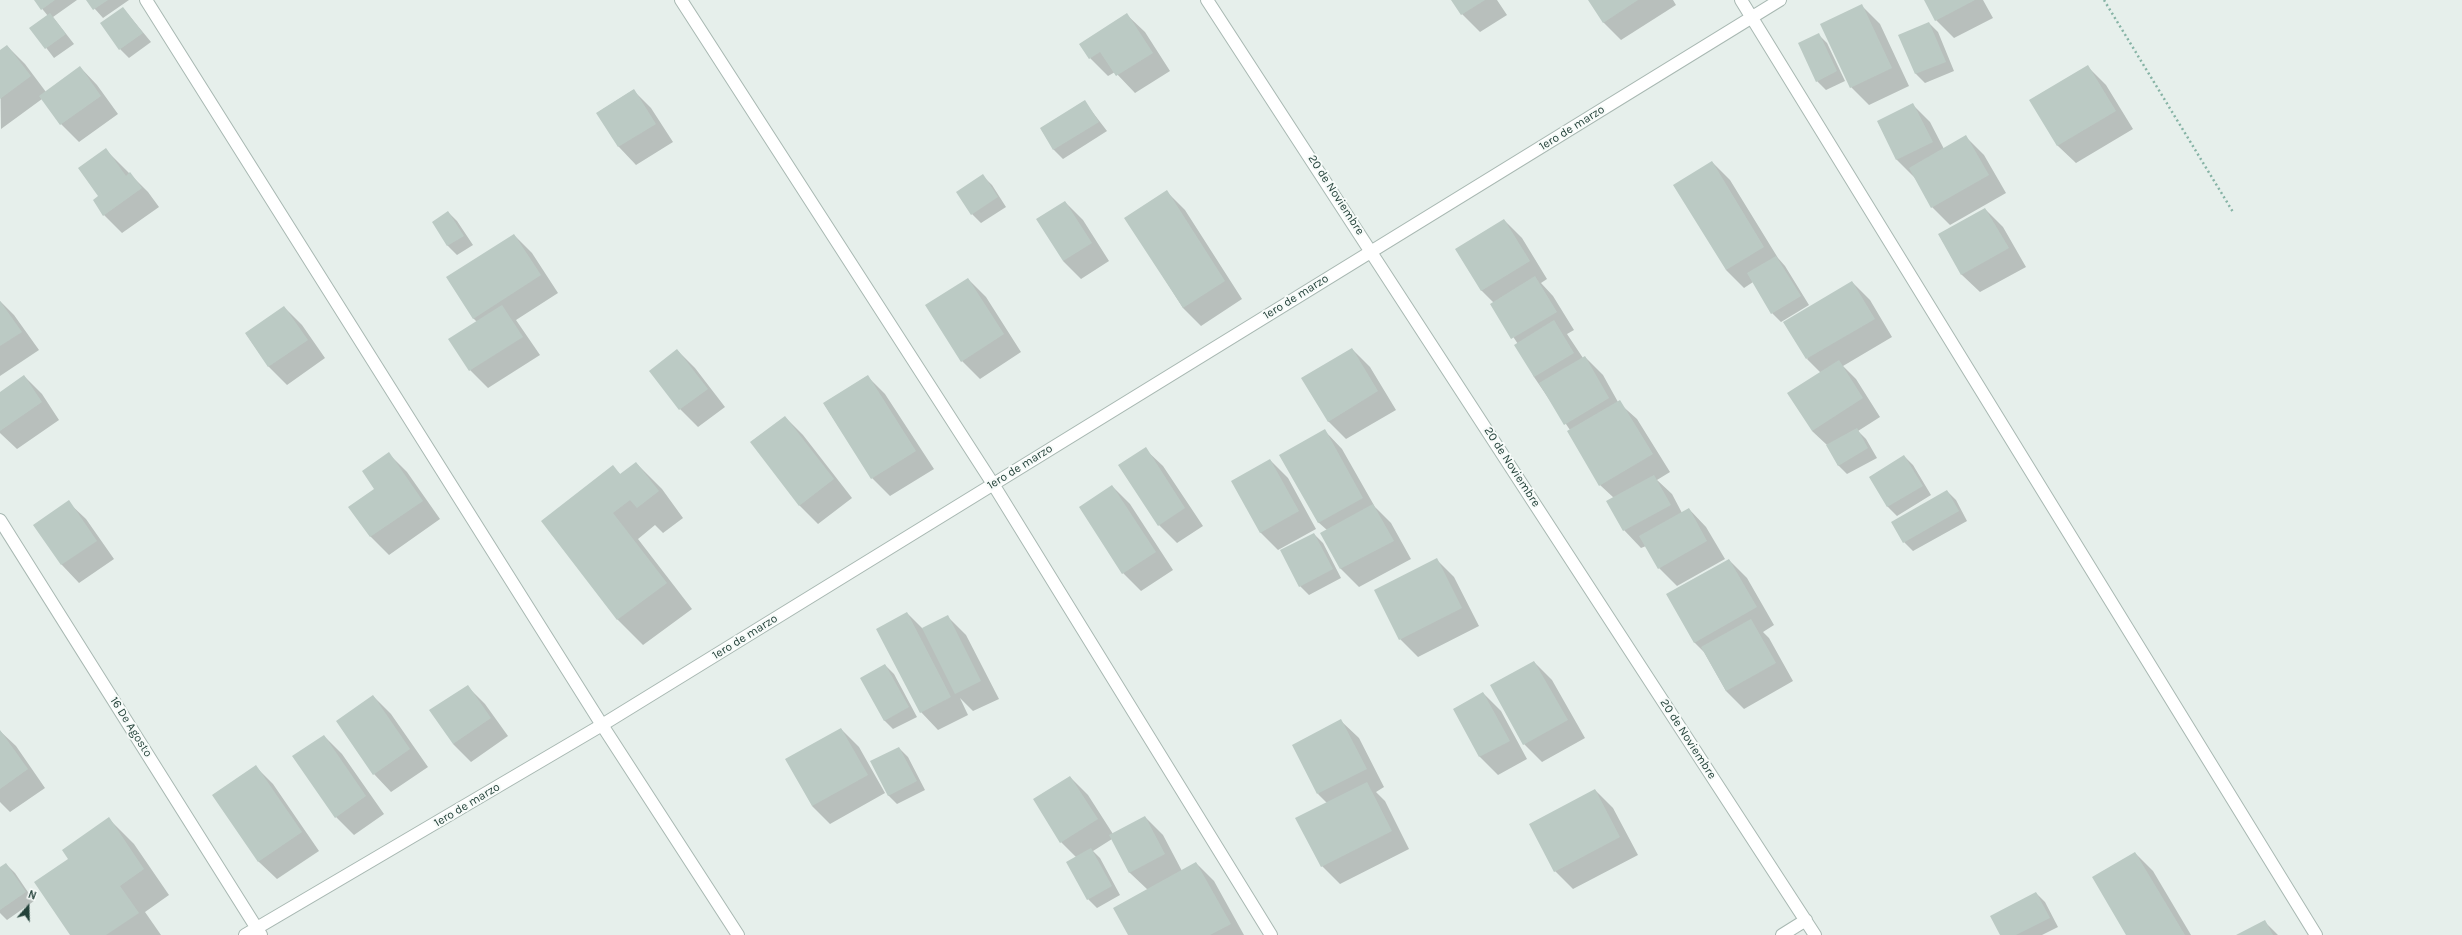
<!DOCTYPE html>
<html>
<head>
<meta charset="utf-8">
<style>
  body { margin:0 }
  #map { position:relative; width:2462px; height:935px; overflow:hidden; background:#e6efeb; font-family:Karla,sans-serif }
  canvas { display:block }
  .north { position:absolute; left:8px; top:887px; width:40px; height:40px; -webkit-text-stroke:3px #f7fbf9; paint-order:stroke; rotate:20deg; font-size:11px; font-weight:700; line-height:16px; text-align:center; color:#24423a }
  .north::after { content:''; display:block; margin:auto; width:14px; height:18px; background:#24423a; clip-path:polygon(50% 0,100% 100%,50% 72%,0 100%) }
</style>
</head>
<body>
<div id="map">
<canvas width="2462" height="935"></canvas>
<div class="north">N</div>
</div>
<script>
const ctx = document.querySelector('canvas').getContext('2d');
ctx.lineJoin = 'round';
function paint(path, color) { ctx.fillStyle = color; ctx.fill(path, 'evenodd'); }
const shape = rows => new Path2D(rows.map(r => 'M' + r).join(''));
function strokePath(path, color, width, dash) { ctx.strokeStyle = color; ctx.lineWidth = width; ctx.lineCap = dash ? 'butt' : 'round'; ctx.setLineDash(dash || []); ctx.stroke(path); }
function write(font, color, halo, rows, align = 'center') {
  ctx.font = font + ' Karla,sans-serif'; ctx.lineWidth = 4; ctx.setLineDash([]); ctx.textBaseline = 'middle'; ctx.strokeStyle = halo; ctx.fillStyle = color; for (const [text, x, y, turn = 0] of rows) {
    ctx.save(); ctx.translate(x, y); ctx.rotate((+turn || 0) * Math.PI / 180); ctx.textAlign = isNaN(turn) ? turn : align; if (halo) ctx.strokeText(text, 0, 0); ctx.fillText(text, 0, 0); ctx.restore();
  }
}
const shadow = shape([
  [35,0,77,0,53,17,74,44,54,58,31,28,48,16],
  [87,0,129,0,103,18],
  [1453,0,1497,0,1507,15,1480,32,1462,14],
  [1590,0,1673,0,1676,5,1621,40,1603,22],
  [1925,0,1983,0,1993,18,1954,38,1936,20],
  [1862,6,1880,24,1909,86,1869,105,1851,87],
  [123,8,151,42,129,58,120,49],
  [1127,15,1145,32,1170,71,1135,93,1115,72,1108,76,1090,58],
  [1929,23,1938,32,1954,71,1925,83,1916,74,1900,35],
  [1818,34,1827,43,1845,81,1826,90,1817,81],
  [7,46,25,64,46,92,80,67,97,85,118,114,79,142,61,124,42,99,1,129,0,51],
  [2088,67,2106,85,2133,129,2076,163,2058,146,2031,101],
  [633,90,651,108,673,142,636,165,619,147,597,113],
  [1084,101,1107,131,1063,159,1054,150,1041,129],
  [1912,104,1930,122,1944,149,1966,137,1984,155,2006,193,1950,225,1932,207,1915,178,1897,160,1878,122],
  [106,150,148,192,159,207,122,233,104,215,94,201,100,197],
  [1712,162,1730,180,1778,258,1785,266,1809,305,1781,322,1772,313,1753,282,1744,288,1726,270],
  [983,176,992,185,1006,207,981,223,972,214],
  [1167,192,1185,210,1242,299,1201,326,1183,308,1126,218],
  [1065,202,1083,220,1109,261,1081,279,1063,261],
  [1985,209,2003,227,2026,267,1980,292,1962,275,1939,235],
  [448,212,457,221,473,245,457,255,448,246,433,222],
  [1504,220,1522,238,1547,279,1541,283,1553,296,1574,330,1567,334,1583,358,1585,357,1603,375,1618,402,1637,419,1670,472,1657,480,1672,494,1682,513,1689,509,1706,527,1725,559,1677,586,1659,568,1646,546,1641,548,1624,530,1614,498,1600,485,1570,430,1534,377,1518,344,1491,304,1494,303,1481,290],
  [514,235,532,253,558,293,516,320,540,355,488,388,470,370,477,322,473,318],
  [968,279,986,297,1021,352,980,379,962,361],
  [1852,282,1870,300,1892,337,1843,366,1856,379,1880,417,1858,431,1866,439,1877,458,1847,474,1838,465,1827,445,1812,431,1821,373,1807,359],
  [0,301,14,315,39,350,0,376],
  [284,307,302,325,325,358,287,385,269,367,246,334],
  [1352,349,1370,367,1396,410,1346,439,1328,421],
  [677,350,695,368,725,407,698,427,680,409],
  [24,376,42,394,59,420,17,449,0,433,0,393],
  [867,376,885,394,934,469,890,496,872,478,824,404],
  [785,417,803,435,852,498,818,524,800,506,751,442],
  [1325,431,1342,449,1375,507,1391,523,1411,559,1359,587,1341,569,1322,533,1327,530,1318,522],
  [1145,449,1163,466,1203,526,1177,543,1159,525],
  [389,454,407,472,440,519,389,555,371,537,349,507,375,490],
  [1904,456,1913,465,1931,495,1897,516,1888,507,1870,477],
  [1270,460,1288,478,1316,529,1278,550,1260,532],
  [636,463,662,489,683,518,663,533,655,525,638,539,692,609,643,645,618,620,543,521,613,467,621,475],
  [1112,486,1130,504,1173,570,1141,591,1123,573],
  [1947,491,1956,500,1967,521,1913,551,1904,542],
  [68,502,86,519,114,559,79,583,62,565,34,525],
  [1314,534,1323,543,1341,578,1309,595,1300,586],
  [1436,559,1454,577,1479,626,1418,657,1400,639],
  [1729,560,1747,578,1774,625,1763,632,1769,638,1793,681,1744,709,1726,691,1704,652,1694,642],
  [907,613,923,629,948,617,966,635,999,699,973,711,960,698,968,715,938,730,921,712],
  [1534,662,1552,680,1585,738,1542,762,1524,744],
  [885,665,894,674,917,717,893,729,884,720],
  [467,686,485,704,508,736,471,762,453,744],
  [1483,693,1501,711,1527,759,1498,775,1480,757,1454,709],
  [373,696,391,714,428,767,391,792,374,774],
  [1341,721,1359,738,1384,787,1376,792,1385,801,1409,849,1340,884,1322,866,1327,803,1318,794],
  [841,729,859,747,885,793,830,824,812,806],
  [0,731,16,746,45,788,10,812,0,802],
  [324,736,342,754,384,814,354,835,336,817],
  [899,748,908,757,925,790,897,804,888,795],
  [256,767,273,784,319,851,277,879,259,862,213,795],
  [1070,777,1088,795,1113,834,1145,817,1163,835,1182,871,1196,863,1214,881,1244,935,1129,935,1148,890,1130,873,1112,839,1093,851,1100,858,1120,895,1097,908,1088,899,1076,857,1061,842],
  [1595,790,1613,808,1638,855,1573,889,1555,871],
  [109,819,134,844,169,895,145,912,161,935,72,935,69,859],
  [2135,853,2153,871,2191,935,2127,935],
  [6,864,15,873,34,901,7,920,0,913,0,869],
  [2036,893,2045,902,2058,927,2042,935,2002,935],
  [2264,921,2278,935,2239,935]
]);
const building = shape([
  [34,0,55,0,41,10],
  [86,0,108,0,93,10],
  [1451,0,1485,0,1461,15],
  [1588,0,1638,0,1603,23],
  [1924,0,1975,0,1935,21],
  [1862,4,1892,68,1850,88,1820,24],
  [123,7,143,33,119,50,100,23],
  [50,13,66,34,45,49,29,28],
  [1127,13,1153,53,1116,76,1100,52,1089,59,1079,44],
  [1929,22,1946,62,1915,74,1898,35],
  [1819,33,1837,71,1816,82,1798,43],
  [7,45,31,76,0,99,0,50],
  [2088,65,2116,111,2057,146,2029,100],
  [80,66,101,96,60,125,39,96],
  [634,89,656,124,618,147,596,113],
  [1085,100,1099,122,1053,150,1040,128],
  [1913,103,1933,142,1896,160,1877,121],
  [1966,135,1989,175,1931,208,1909,168],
  [106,148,126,176,130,172,142,188,103,216,93,200,98,196,78,168],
  [1712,161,1764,247,1726,270,1673,185],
  [983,174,998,197,971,215,956,192],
  [1167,190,1225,281,1183,308,1124,218],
  [1065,201,1092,243,1063,261,1036,219],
  [1985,208,2009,248,1961,275,1938,234],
  [448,211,464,236,447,246,432,222],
  [1504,219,1530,261,1481,291,1455,249],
  [514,234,541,275,473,319,446,277],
  [1776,256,1801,296,1771,314,1747,273],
  [1535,276,1557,312,1511,339,1490,304],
  [968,278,1004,334,961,362,925,305],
  [1852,281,1875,319,1806,359,1783,322],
  [0,301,22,332,0,346],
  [502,305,523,337,469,371,448,339],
  [284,306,308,340,268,367,245,333],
  [1554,320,1574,353,1534,377,1514,345],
  [1352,348,1378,391,1328,422,1301,378],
  [677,349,708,389,679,410,649,371],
  [1585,356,1609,398,1564,425,1539,383],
  [1839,360,1863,398,1812,431,1787,393],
  [24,375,42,402,0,431,0,392],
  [868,375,916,451,871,479,823,403],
  [1620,400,1653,454,1599,486,1567,431],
  [785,416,834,479,799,506,750,442],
  [1857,428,1868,448,1838,466,1826,445],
  [1325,429,1363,498,1318,523,1279,455],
  [1146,447,1185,508,1158,526,1118,465],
  [389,452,423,501,370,537,348,507,374,489,362,471],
  [1904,455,1923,486,1887,507,1869,477],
  [1270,459,1299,511,1260,533,1231,481],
  [636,462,659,491,637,508,630,500,613,513,667,583,617,620,541,521,613,465,620,474],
  [1654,475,1671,505,1623,531,1606,501],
  [1112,485,1156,552,1122,574,1079,507],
  [1947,490,1959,511,1903,543,1891,522],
  [69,500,97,541,61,565,33,525],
  [1373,504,1394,541,1340,569,1320,533],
  [1689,508,1707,541,1658,569,1639,536],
  [1314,533,1333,569,1299,587,1280,550],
  [1437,558,1462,608,1399,640,1374,590],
  [1729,559,1757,607,1694,643,1666,594],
  [907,612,951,697,920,713,876,629],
  [948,615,981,681,955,694,922,628],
  [1751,619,1776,663,1726,691,1701,647],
  [1534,661,1568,720,1523,745,1490,685],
  [885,664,909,707,884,721,860,678],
  [468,685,491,718,453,744,429,710],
  [1483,692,1510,741,1479,757,1453,709],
  [373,695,410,749,373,775,336,721],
  [1341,719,1367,769,1317,794,1292,745],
  [841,728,868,775,812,806,785,759],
  [0,730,28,769,0,789],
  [324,735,366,796,335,818,292,756],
  [899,747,917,781,888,796,870,761],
  [256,765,302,832,258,862,212,795],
  [1070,776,1098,819,1060,843,1033,799],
  [1367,782,1392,831,1321,867,1295,818],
  [1595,789,1620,837,1554,872,1529,824],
  [1145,816,1165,854,1129,873,1109,835],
  [109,817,144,869,120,886,139,913,106,935,70,935,34,882,68,859,62,850],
  [1091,848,1112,886,1087,900,1066,862],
  [2135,852,2185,935,2126,935,2092,877],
  [1196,862,1231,924,1210,935,1128,935,1113,908],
  [6,863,26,892,0,910,0,867],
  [2036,892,2050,918,2016,935,2000,935,1990,916],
  [2265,920,2273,935,2236,935]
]);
const path = shape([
  [2104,0,2233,212]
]);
const minor = shape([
  [146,0,602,725,738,935],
  [681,0,993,484,1271,935],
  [1207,0,1815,935],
  [1741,0,2316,935],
  [0,520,261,935],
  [245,935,602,725,1780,0],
  [1782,935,1806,920]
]);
const streetNames = [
  ["1ero de marzo",1572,128,-32],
  ["20 de Noviembre",1336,195,57],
  ["1ero de marzo",1296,297,-32],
  ["1ero de marzo",1020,467,-32],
  ["20 de Noviembre",1512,467,57],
  ["1ero de marzo",745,637,-32],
  ["16 De Agosto",131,727,58],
  ["20 de Noviembre",1688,739,57],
  ["1ero de marzo",467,805,-31]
];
paint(shadow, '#0003');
paint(building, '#bbcac4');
strokePath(minor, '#a8b8b2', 14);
strokePath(path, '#86b3a5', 2.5, [2, 3]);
strokePath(minor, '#fff', 12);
write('12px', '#24423a', '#f7fbf9', streetNames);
</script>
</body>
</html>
